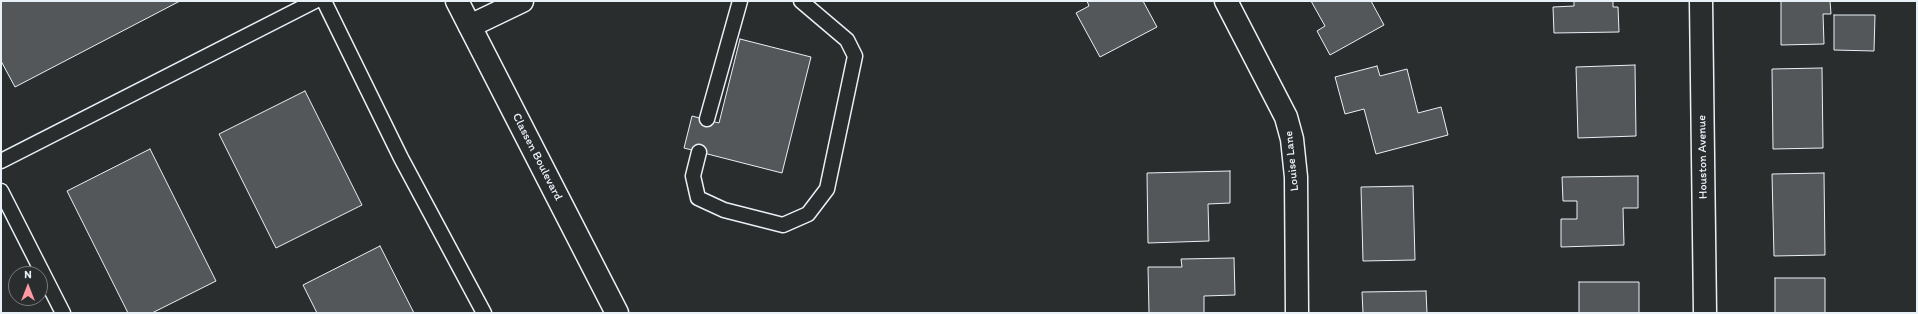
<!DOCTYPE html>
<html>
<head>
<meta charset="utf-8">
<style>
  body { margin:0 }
  #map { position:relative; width:1918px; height:314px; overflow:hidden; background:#2a2d2e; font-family:Itim,sans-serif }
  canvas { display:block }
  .frame { position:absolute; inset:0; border:2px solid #e8f1f8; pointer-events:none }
  .north { position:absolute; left:8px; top:266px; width:40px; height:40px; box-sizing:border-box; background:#2a2d2e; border:1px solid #767b7f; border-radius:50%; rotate:0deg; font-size:11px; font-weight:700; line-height:16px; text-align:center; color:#e8f1f8 }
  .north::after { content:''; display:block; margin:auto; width:14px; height:18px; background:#ff9aa2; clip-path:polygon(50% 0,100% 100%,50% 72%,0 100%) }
</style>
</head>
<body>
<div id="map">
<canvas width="1918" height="314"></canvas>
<div class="frame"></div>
<div class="north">N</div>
</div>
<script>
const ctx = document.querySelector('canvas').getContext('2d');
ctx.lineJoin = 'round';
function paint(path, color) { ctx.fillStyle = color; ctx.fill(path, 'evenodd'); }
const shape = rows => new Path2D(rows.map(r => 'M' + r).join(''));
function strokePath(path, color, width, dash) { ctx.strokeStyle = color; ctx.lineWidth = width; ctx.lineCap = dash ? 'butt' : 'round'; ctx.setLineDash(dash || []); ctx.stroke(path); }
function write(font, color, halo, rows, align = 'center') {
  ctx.font = font + ' Itim,sans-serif'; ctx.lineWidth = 3.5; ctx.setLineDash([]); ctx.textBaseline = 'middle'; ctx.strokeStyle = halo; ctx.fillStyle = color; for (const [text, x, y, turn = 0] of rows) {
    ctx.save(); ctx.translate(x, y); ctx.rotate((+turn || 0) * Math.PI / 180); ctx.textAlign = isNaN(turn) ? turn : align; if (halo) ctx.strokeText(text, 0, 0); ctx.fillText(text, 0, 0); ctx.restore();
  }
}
const building = shape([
  [1,1,180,1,15,87,1,61,1,1],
  [1087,1,1143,1,1157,27,1100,57,1076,13,1089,6,1087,1],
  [1311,1,1371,1,1384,25,1330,55,1317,31,1325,26,1311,1],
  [1574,1,1613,1,1613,7,1618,7,1619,32,1554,33,1553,7,1574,6,1574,1],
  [1781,1,1830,1,1831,14,1823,14,1824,44,1781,45,1781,1],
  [1834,15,1875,15,1874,51,1834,50,1834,15],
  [740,39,811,57,782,173,684,148,692,116,719,123,740,39],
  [1635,65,1636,136,1578,138,1576,67,1635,65],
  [1377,66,1380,76,1407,69,1418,113,1441,107,1448,135,1376,154,1364,109,1345,114,1335,77,1377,66],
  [1822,68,1823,148,1773,149,1772,69,1822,68],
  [305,91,362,205,276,248,219,134,305,91],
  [150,149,216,281,152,313,128,313,67,191,150,149],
  [1230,171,1230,203,1208,204,1209,241,1148,243,1147,173,1230,171],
  [1824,173,1825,255,1774,256,1772,174,1824,173],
  [1638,176,1638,208,1623,208,1624,245,1561,247,1561,219,1577,219,1577,201,1563,201,1562,177,1638,176],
  [1413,186,1415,260,1363,261,1361,187,1413,186],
  [380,246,414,313,317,313,303,285,380,246],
  [1234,258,1235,295,1204,296,1204,313,1149,313,1148,267,1182,267,1181,259,1234,258],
  [1775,278,1825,278,1825,313,1775,313,1775,278],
  [1579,282,1639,282,1639,313,1579,313,1579,282],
  [1426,291,1427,313,1363,313,1362,292,1426,291]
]);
const lane = shape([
  [324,1,401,158,484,313],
  [707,119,740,1],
  [699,152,693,176,698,198,724,210,783,225,808,214,827,189,855,56,847,40,801,1],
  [1,161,315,1],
  [1,191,63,313]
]);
const street = shape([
  [1226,1,1286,117,1292,139,1296,177,1297,313],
  [1701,1,1705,313],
  [470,26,522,1]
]);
const secondary = shape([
  [457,1,617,313]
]);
const streetNames = [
  ["Classen Boulevard",537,157,63],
  ["Houston Avenue",1703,157,-91],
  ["Louise Lane",1292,161,-96]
];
paint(building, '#535759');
strokePath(building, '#e8f1f8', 1);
strokePath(lane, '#e8f1f8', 17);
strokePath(street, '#e8f1f8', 25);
strokePath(secondary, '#e8f1f8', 25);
strokePath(lane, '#2a2d2e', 14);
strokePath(street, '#2a2d2e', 22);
strokePath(secondary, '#2a2d2e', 22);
write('12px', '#e8f1f8', '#2a2d2e', streetNames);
</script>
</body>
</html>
